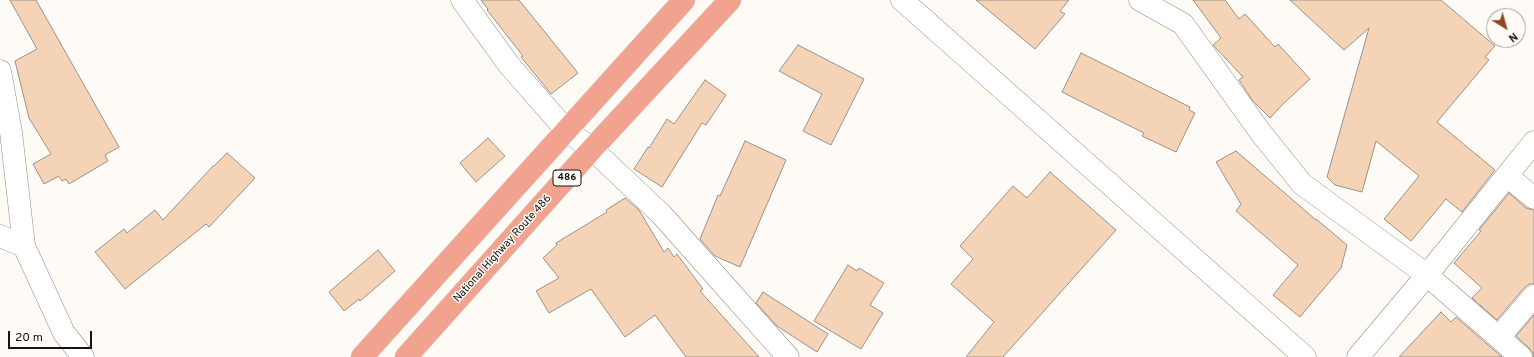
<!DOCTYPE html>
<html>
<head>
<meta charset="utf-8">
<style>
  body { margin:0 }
  #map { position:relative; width:1534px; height:357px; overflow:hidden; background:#fefaf6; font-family:Overpass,sans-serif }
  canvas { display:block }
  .north { position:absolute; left:1486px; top:8px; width:40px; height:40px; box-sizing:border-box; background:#fefaf6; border:1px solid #a29e9a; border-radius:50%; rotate:143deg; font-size:11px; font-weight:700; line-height:16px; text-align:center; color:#171410 }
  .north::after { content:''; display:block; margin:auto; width:14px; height:18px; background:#8d4524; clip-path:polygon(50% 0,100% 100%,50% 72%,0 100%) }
  .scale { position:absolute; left:8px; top:331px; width:84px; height:18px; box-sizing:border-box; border:2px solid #171410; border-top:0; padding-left:5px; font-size:12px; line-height:14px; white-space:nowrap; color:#171410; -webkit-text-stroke:3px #fefaf6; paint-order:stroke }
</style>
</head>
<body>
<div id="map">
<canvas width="1534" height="357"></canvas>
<div class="north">N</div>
<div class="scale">20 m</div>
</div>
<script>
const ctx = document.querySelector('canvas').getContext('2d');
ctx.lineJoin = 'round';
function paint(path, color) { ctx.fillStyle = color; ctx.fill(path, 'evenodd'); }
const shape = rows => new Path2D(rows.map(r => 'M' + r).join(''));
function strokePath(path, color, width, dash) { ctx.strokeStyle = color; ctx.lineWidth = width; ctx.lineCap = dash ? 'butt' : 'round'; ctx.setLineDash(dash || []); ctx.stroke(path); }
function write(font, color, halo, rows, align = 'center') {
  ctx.font = font + ' Overpass,sans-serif'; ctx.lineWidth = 3; ctx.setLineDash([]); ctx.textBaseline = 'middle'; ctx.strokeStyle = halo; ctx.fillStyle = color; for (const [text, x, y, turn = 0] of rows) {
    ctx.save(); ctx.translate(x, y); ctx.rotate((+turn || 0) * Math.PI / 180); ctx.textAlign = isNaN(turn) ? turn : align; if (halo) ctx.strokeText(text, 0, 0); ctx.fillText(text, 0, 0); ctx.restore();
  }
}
const building = shape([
  [10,0,36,0,119,147,105,155,108,161,69,184,66,179,62,181,59,176,44,184,33,164,51,154,29,118,15,61,37,49,10,0],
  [481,0,519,0,578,73,551,94,521,57,523,56,487,10,488,9,481,0],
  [976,0,1069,0,1060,11,1065,14,1035,49,976,0],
  [1193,0,1225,0,1239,19,1245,14,1275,47,1278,44,1310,79,1282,105,1270,118,1253,101,1239,80,1243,77,1213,45,1221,38,1193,0],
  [1290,0,1441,0,1495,46,1485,57,1489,60,1437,122,1495,170,1462,212,1446,199,1411,241,1384,219,1419,176,1376,141,1362,192,1335,185,1327,177,1369,28,1344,50,1290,0],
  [798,45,864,79,831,145,803,131,822,94,779,71,798,45],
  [1081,53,1190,107,1189,110,1195,113,1176,152,1142,136,1144,133,1062,92,1081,53],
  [705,80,726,95,706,125,702,123,662,187,634,169,648,147,649,148,667,119,674,124,705,80],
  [488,138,505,156,476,182,460,163,488,138],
  [745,141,786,160,740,267,715,256,700,239,718,195,720,196,745,141],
  [1236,151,1316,220,1316,219,1347,245,1341,268,1300,317,1273,295,1298,265,1236,211,1241,204,1216,162,1236,151],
  [227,153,255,178,209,227,206,224,125,289,95,252,124,229,127,233,155,210,163,220,213,166,214,166,227,153],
  [1050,172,1116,230,1003,357,966,357,994,322,951,284,973,259,960,246,1013,186,1027,198,1050,172],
  [1509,193,1526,208,1534,210,1534,284,1529,284,1524,288,1497,320,1472,298,1482,288,1454,263,1481,231,1479,230,1509,193],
  [625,198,639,210,664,252,668,248,674,257,677,254,703,289,700,291,759,357,686,357,655,315,625,337,591,289,549,313,536,291,559,278,543,258,557,245,556,243,607,212,606,210,625,198],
  [378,250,395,271,360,301,359,299,344,311,329,292,378,250],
  [848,265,857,271,859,268,884,283,870,305,883,313,861,349,814,321,848,265],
  [763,292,828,334,817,352,777,326,756,303,763,292],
  [1441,312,1451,322,1456,317,1502,357,1399,357,1441,312],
  [1534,315,1534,357,1533,357,1533,353,1529,348,1516,336,1534,315]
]);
const minor = shape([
  [462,0,509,65,566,130,592,149,661,214,788,357],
  [1140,0,1183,24,1261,133,1302,184,1427,275,1521,357],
  [0,71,11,132,24,246],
  [1507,176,1534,198],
  [0,236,24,246,64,333,83,357],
  [1499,337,1534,296],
  [1358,357,1427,275,1534,142]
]);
const tertiary = shape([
  [902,0,1305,357]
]);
const trunk = shape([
  [362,357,684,0],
  [406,357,592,149,730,0]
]);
const shields = [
  [567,178,28]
];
const shieldNames = [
  ["486",567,178]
];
const streetNames = [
  ["National Highway Route 486",503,249,-48]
];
paint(building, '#f4d3b7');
strokePath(building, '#9c9189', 1);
strokePath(minor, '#938a81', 23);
strokePath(tertiary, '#938a81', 23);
strokePath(trunk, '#d5d5d4', 23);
strokePath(minor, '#fff', 22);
strokePath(tertiary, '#fff', 22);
strokePath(trunk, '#f2a38f', 22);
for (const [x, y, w] of shields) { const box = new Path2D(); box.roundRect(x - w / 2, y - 8, w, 16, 3); ctx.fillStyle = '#fefaf6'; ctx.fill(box); strokePath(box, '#171410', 1); }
write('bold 10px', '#171410', null, shieldNames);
write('11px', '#171410', '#fefaf6', streetNames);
</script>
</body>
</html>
